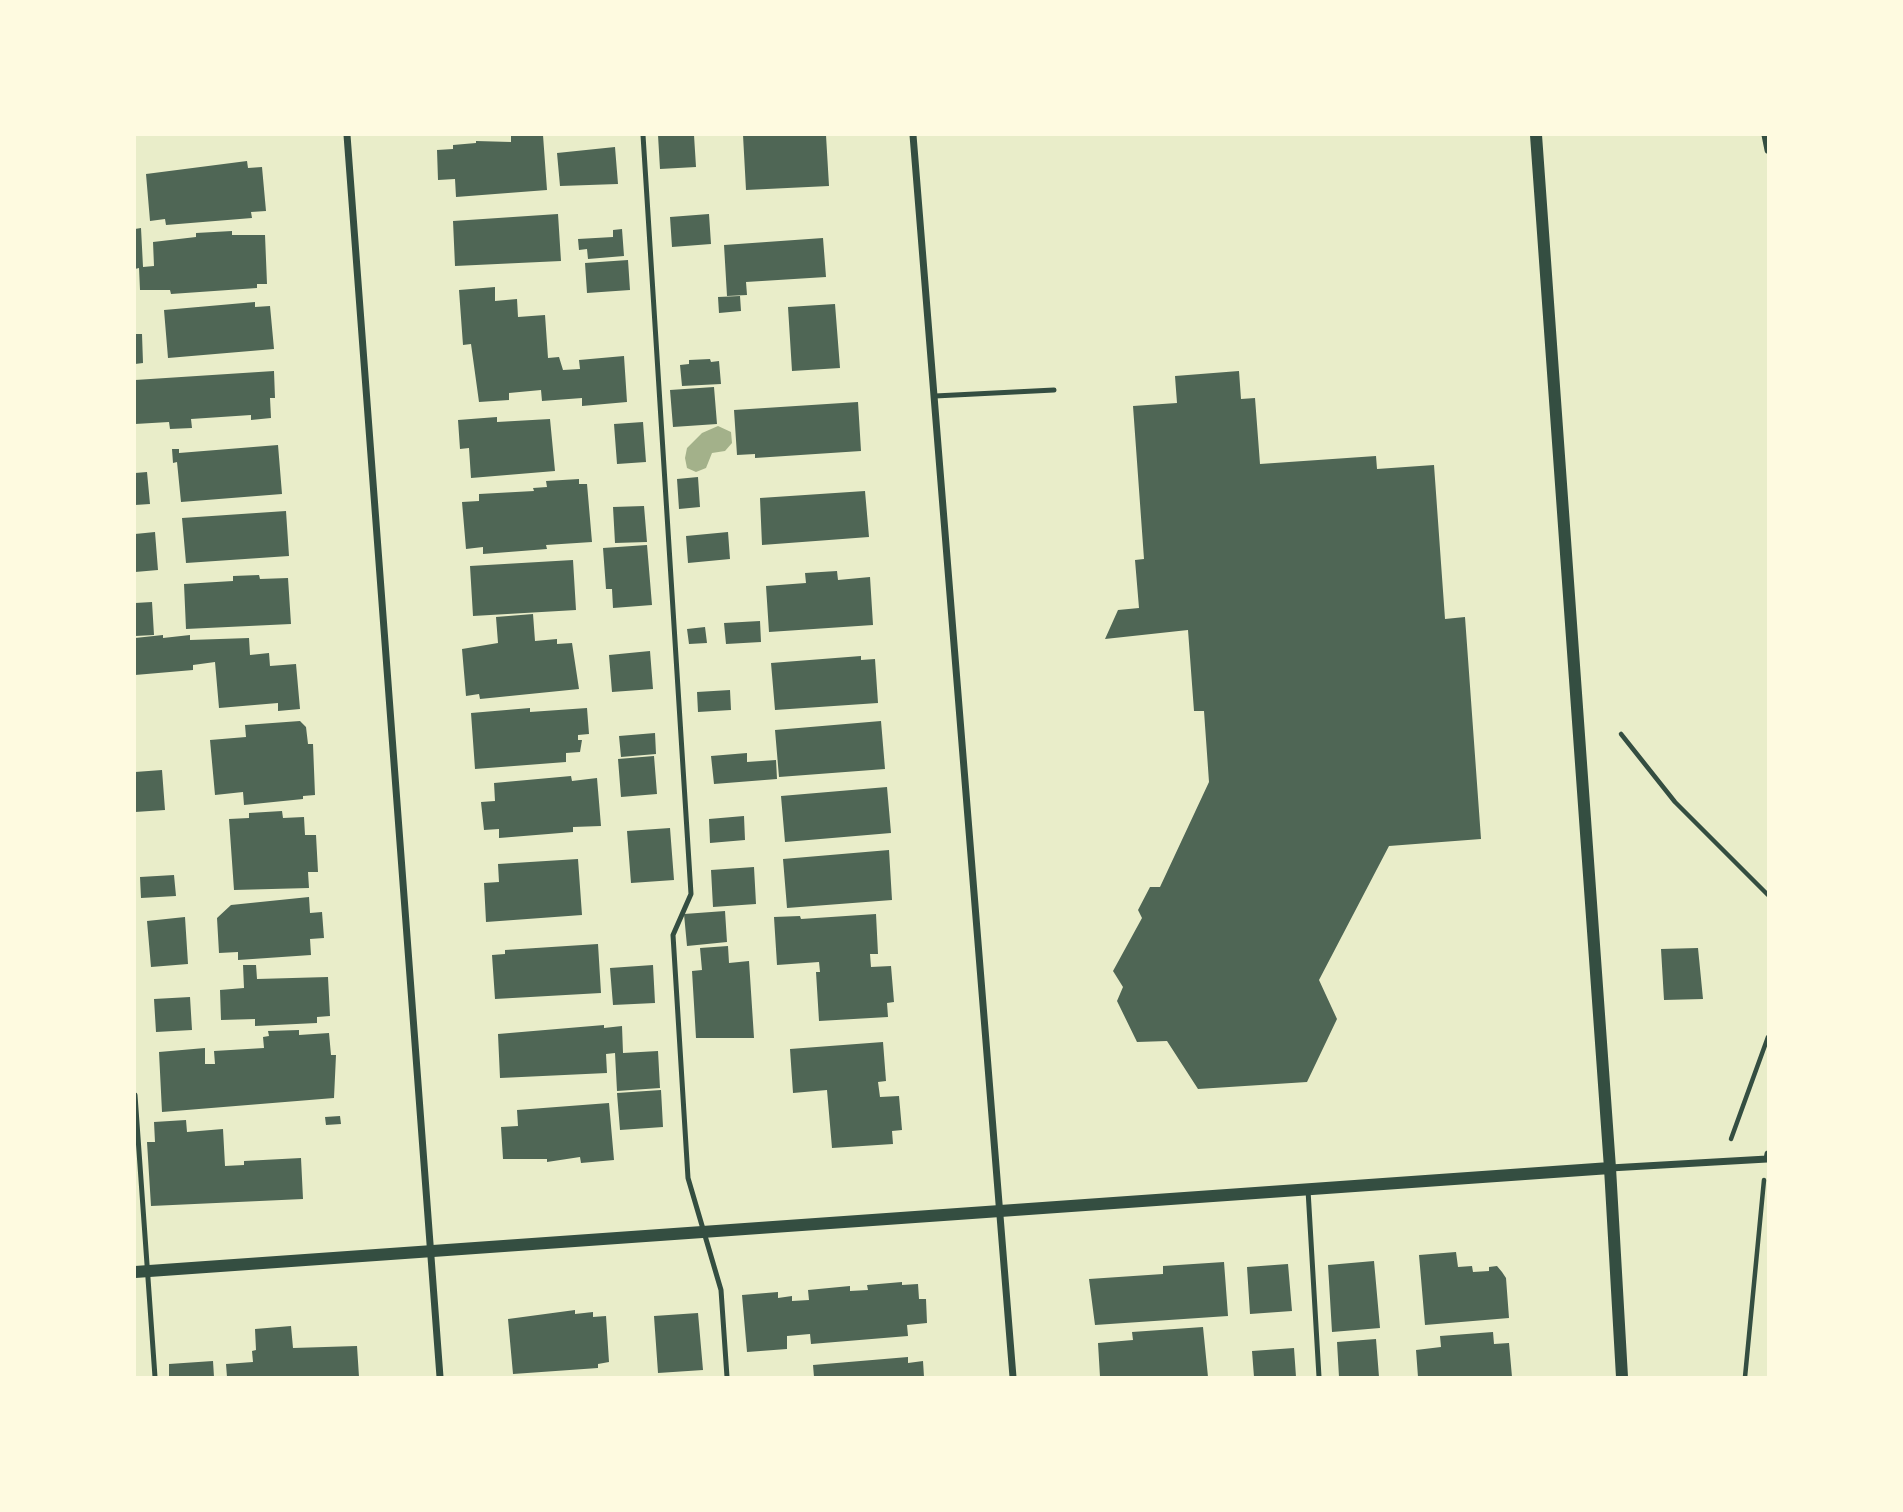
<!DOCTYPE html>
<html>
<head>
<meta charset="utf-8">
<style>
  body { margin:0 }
  #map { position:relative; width:1903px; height:1512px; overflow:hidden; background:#e9edc9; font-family:Spectral,serif }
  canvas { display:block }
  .frame { position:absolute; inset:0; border:136px solid #fefae0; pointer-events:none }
</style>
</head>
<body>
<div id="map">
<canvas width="1903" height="1512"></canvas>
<div class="frame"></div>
</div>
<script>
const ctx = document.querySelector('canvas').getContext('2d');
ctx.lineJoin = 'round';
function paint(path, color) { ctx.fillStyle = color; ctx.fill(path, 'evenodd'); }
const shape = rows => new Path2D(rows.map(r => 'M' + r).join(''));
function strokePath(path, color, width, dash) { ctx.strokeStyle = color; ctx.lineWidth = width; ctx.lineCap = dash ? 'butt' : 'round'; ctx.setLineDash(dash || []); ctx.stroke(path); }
const water = shape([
  [718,426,731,432,732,443,725,451,712,453,706,468,696,472,687,468,685,458,687,448,702,433]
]);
const building = shape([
  [543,135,547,190,456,197,455,179,438,180,437,150,453,149,453,145,476,143,476,141,511,142,511,136],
  [658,135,694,135,696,167,660,169],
  [743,135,826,135,829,186,746,190],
  [615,147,618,184,560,186,557,153],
  [247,161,248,168,262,167,266,211,251,212,252,218,166,225,165,219,150,221,146,174],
  [558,214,561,261,455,266,453,221],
  [709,214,711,244,672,247,670,217],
  [141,228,143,267,154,266,153,242,196,237,196,233,232,231,232,235,265,235,267,284,257,284,257,288,171,294,170,290,140,290,139,268,135,269,135,229],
  [622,229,624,256,588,259,587,249,579,250,578,239,613,237,613,230],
  [823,238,826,277,746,282,747,295,727,296,724,245],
  [628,260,630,290,587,293,585,263],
  [495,287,495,301,517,299,518,317,545,315,548,358,559,357,563,370,580,369,579,360,624,356,627,402,582,406,582,398,542,401,541,390,509,393,509,400,479,402,471,344,463,345,459,290],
  [740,296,741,311,719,313,718,297],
  [255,302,255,307,270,306,274,349,168,358,164,310],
  [835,304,840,368,792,371,788,307],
  [135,334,142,334,143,363,135,364],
  [710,359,711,362,719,361,721,384,682,386,680,365,689,364,689,360],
  [274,371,275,398,270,398,271,418,251,420,251,415,191,419,192,428,170,429,169,422,135,424,135,380],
  [1239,371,1241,399,1255,398,1260,464,1376,456,1377,469,1434,465,1445,619,1465,617,1481,839,1389,846,1319,980,1337,1019,1307,1082,1198,1089,1167,1041,1137,1042,1117,1001,1123,987,1113,971,1142,918,1138,910,1150,887,1160,887,1209,782,1204,711,1194,711,1188,630,1105,639,1118,610,1139,608,1135,560,1144,559,1133,406,1177,403,1175,376],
  [714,387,717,424,673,427,670,390],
  [858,402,861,451,755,458,755,454,737,455,734,410],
  [497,417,497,422,550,419,555,471,471,478,469,448,460,449,458,420],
  [643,422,646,462,617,464,614,424],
  [278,445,282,494,181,502,177,462,173,463,172,449,179,449,179,453],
  [147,472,150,504,135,505,135,473],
  [698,477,700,507,679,509,677,479],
  [579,479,579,484,587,484,592,542,546,545,547,549,483,554,483,547,466,549,462,502,479,501,479,494,534,491,533,488,547,487,546,481],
  [865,491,869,537,762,545,760,498],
  [644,506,647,542,615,543,613,507],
  [286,511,289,556,186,563,182,518],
  [155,532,158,570,135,572,135,534],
  [728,532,730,559,688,563,686,536],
  [647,545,652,605,613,608,612,589,606,589,603,548],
  [573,560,576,610,473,616,470,566],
  [837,571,838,580,870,577,873,625,769,632,766,586,806,583,805,573],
  [259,575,260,579,288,578,291,624,186,629,184,584,233,581,233,576],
  [152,602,154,635,135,636,135,603],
  [533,614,535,641,557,639,557,644,572,643,579,689,480,699,479,694,466,696,462,649,498,643,496,617],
  [760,621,761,642,726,644,724,623],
  [705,627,707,643,689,644,687,629],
  [163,635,163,638,190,635,190,640,249,638,250,655,269,653,270,666,296,664,300,709,278,711,278,703,219,708,215,662,193,665,193,670,135,675,135,638],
  [650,651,653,689,612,692,609,655],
  [861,656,861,660,875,659,878,703,775,710,771,663],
  [730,690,731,710,698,712,697,692],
  [530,708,530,712,587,708,589,734,578,735,578,740,582,740,580,752,566,753,566,762,475,769,471,713],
  [300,721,306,727,308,744,313,744,315,795,303,796,303,799,244,805,243,792,215,795,210,740,246,737,245,725],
  [881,721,885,769,779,777,775,730],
  [655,733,656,754,621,757,619,736],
  [747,753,747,762,776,760,777,779,714,784,711,756],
  [654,756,657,794,621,797,618,759],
  [162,770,165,810,135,812,135,772],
  [571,776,572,781,597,778,601,826,573,827,573,832,499,838,499,829,484,830,481,802,495,801,494,783],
  [887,787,891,833,785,842,781,796],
  [282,811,283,818,304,817,305,835,316,835,318,872,308,872,309,888,234,890,229,819,249,818,249,813],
  [744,816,745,840,710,843,709,819],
  [670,828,674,880,631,883,627,831],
  [889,850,892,900,787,908,783,859],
  [578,859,582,915,486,922,484,883,499,882,498,864],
  [754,867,756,904,713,907,711,870],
  [174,875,176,896,141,898,140,877],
  [309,897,310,913,322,912,324,938,310,939,311,955,238,960,238,952,219,953,217,918,231,905],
  [725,911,727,942,687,946,684,914],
  [876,914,878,954,870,954,871,967,891,966,894,1002,887,1003,888,1017,819,1021,816,972,820,972,819,962,777,965,774,917,800,916,801,919],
  [185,917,188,964,151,967,147,921],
  [598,944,601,993,495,999,492,955,505,954,505,950],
  [728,946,729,963,749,961,754,1038,696,1038,692,971,702,970,700,948],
  [1698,948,1703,999,1664,1000,1661,949],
  [243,965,256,965,257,979,328,977,330,1016,317,1017,317,1023,255,1026,255,1019,221,1020,220,990,244,988],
  [653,965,655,1003,613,1005,610,968],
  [190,997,192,1030,156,1032,154,999],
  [604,1025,604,1028,622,1026,623,1053,658,1051,660,1088,617,1091,615,1053,606,1054,607,1073,500,1078,498,1034],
  [299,1030,299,1035,329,1033,331,1055,336,1055,334,1098,162,1112,159,1052,205,1048,205,1064,215,1064,214,1051,264,1048,263,1037,269,1036,268,1031],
  [883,1042,886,1081,878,1082,880,1097,899,1096,902,1130,892,1131,893,1144,832,1148,827,1090,793,1093,790,1049],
  [661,1090,663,1127,620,1130,617,1093],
  [609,1103,614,1160,581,1163,580,1157,547,1162,547,1159,503,1159,501,1127,518,1126,517,1110],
  [340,1116,341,1124,326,1125,325,1117],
  [186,1120,187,1132,223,1129,225,1166,244,1165,244,1161,301,1158,303,1199,151,1206,147,1142,155,1142,154,1122],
  [1456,1252,1458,1267,1472,1266,1473,1272,1489,1271,1489,1267,1497,1266,1502,1272,1506,1278,1509,1318,1425,1325,1419,1255],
  [1374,1261,1380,1328,1332,1332,1328,1265],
  [1224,1262,1228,1316,1095,1325,1089,1279,1163,1274,1163,1266],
  [1288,1264,1292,1311,1250,1314,1247,1267],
  [902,1282,902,1285,918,1284,919,1299,926,1299,927,1323,907,1325,908,1336,811,1344,810,1334,787,1336,787,1349,747,1352,742,1295,778,1292,778,1298,792,1296,792,1301,809,1300,808,1290,850,1286,850,1291,868,1290,867,1285],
  [575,1310,575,1314,593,1312,593,1317,606,1316,609,1362,598,1364,598,1368,513,1374,508,1319],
  [698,1313,703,1370,658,1373,654,1316],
  [291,1326,293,1348,357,1346,359,1377,227,1377,226,1364,253,1362,252,1351,256,1350,255,1329],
  [1203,1327,1208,1377,1100,1377,1098,1343,1133,1340,1132,1332],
  [1493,1332,1494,1344,1509,1343,1512,1377,1418,1377,1416,1350,1441,1347,1440,1336],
  [1376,1339,1379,1377,1339,1377,1337,1342],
  [1294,1348,1296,1377,1254,1377,1252,1351],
  [908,1357,908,1363,923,1361,924,1377,814,1377,813,1365],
  [213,1361,214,1377,169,1377,169,1364]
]);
const path = shape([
  [1621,734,1675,802,1768,895],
  [1731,1139,1768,1037],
  [1745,1377,1764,1180]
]);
const service = shape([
  [643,135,691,894,673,935,688,1178,721,1290,727,1377],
  [935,396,1054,390],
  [135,1095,155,1377],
  [1308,1190,1319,1377]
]);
const minor = shape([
  [347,135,440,1377],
  [913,135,1013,1377],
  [1765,135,1768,150],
  [1610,1168,1767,1159,1768,1154]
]);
const tertiary = shape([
  [1536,135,1610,1168,1622,1377],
  [135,1272,1610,1168]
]);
paint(water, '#a3b18a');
paint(building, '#4f6655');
strokePath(path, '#344e41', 4.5);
strokePath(service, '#344e41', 5);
strokePath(minor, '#344e41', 7);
strokePath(tertiary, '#344e41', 12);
</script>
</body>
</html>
